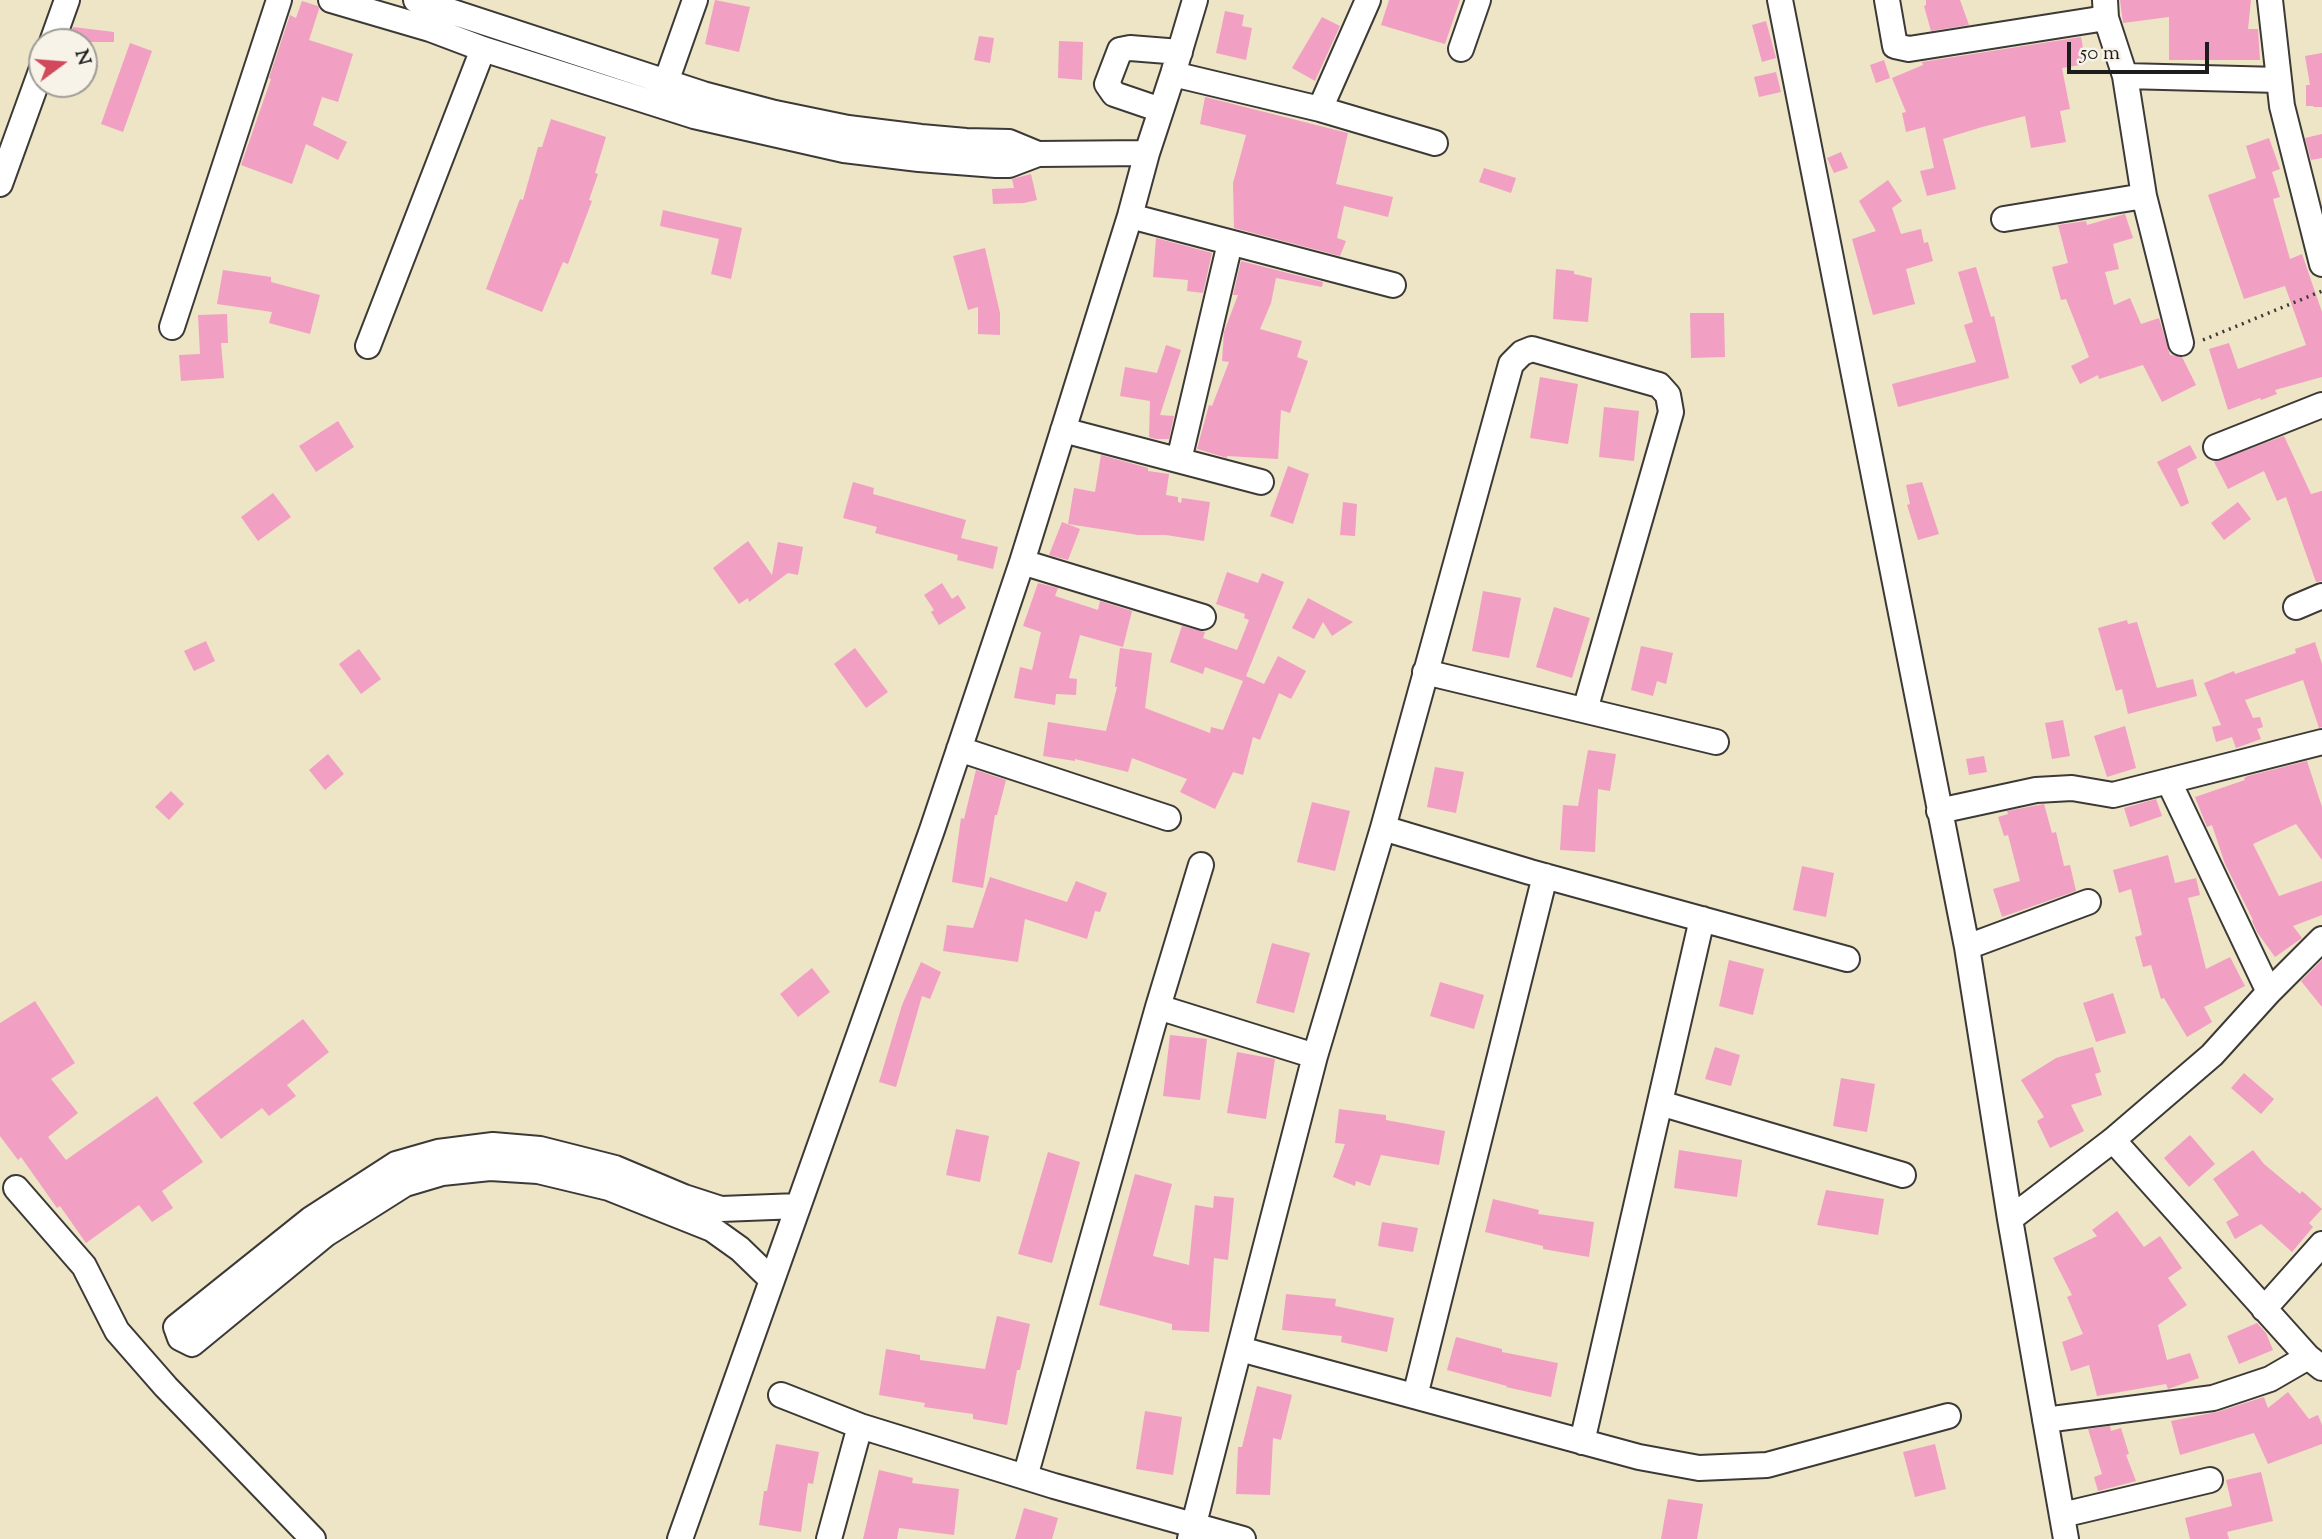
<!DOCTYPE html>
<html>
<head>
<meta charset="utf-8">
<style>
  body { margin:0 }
  #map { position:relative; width:2322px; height:1539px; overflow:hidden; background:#eee4c6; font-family:"Sorts Mill Goudy",serif }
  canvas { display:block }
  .north { position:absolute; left:28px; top:28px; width:70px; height:70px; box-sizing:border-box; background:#f7f3e8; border:2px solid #9f9d96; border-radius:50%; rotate:74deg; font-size:19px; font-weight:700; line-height:28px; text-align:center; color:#1c1c1c }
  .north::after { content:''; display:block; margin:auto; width:24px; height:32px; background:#d1495b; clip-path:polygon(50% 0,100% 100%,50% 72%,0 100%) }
  .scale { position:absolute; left:2067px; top:42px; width:142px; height:32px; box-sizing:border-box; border:4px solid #1c1c1c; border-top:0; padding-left:9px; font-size:21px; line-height:24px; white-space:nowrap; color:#1c1c1c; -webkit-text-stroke:5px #f7f3e8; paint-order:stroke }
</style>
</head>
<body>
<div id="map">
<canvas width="2322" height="1539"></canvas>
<div class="north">N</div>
<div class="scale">50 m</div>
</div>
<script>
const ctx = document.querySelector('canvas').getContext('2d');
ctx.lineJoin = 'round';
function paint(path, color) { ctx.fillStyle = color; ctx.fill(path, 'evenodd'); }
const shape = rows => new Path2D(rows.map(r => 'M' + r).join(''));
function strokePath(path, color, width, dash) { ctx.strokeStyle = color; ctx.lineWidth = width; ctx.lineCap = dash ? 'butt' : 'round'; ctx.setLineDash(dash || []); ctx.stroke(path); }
const building = shape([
  [715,0,750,7,739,52,705,44],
  [1389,0,1460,0,1445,44,1381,25],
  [1926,0,1960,0,1969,25,1931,31,1924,6,1926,5],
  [2120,0,2251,0,2248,29,2258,29,2260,60,2169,60,2169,17,2123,23],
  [302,1,318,6,319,9,309,40,353,54,338,102,322,97,313,125,347,142,338,160,306,144,292,184,241,165,271,79,269,78,290,15,296,18],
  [1225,11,1244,15,1242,26,1252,28,1246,60,1216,53],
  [1322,17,1340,26,1315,81,1292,68],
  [1766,21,1776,58,1762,62,1752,25],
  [73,27,114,32,114,42,68,42],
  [979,36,994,38,990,63,974,60],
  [2081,37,2086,64,2062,68,2070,109,2060,111,2066,142,2031,148,2025,116,1982,127,1943,139,1956,189,1927,196,1920,171,1934,168,1925,127,1906,132,1902,113,1906,112,1892,78,1923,65,1922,62],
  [1059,41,1083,42,1082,80,1058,78],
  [130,43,152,51,123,132,101,124],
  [2322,53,2322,107,2314,107,2313,106,2306,106,2306,85,2310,85,2305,56],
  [1884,60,1890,78,1876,83,1870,65],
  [1776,72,1781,92,1759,97,1754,77],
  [1205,97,1348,133,1336,184,1393,197,1388,217,1344,206,1337,238,1346,241,1340,256,1234,228,1233,183,1246,135,1200,124],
  [551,119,606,137,595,173,598,174,589,200,592,201,568,264,563,262,542,312,486,289,520,199,523,200,538,147,542,147],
  [2322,134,2322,158,2311,160,2305,138],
  [2269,138,2280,169,2272,172,2280,197,2273,199,2290,259,2302,254,2322,312,2322,377,2275,390,2277,394,2261,400,2260,398,2228,410,2209,349,2229,343,2238,369,2306,345,2285,286,2244,299,2208,195,2256,178,2246,146],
  [1841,152,1848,168,1834,173,1827,158],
  [1484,168,1516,178,1511,193,1479,182],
  [1031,174,1037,200,1024,203,993,204,992,189,1014,188,1012,179],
  [1888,180,1902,201,1892,208,1901,234,1921,229,1924,243,1928,242,1933,261,1906,269,1915,304,1873,315,1852,239,1876,231,1859,201],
  [663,210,742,228,731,279,711,274,719,239,660,226],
  [2125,214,2133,238,2113,244,2119,269,2105,272,2114,305,2130,298,2141,324,2159,318,2170,355,2182,357,2196,385,2162,402,2143,365,2099,379,2098,375,2080,384,2071,366,2089,357,2066,299,2061,300,2052,267,2068,263,2058,225,2086,221,2087,225],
  [1156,238,1212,253,1203,293,1187,291,1188,280,1153,277],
  [985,248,1000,313,1000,335,978,334,978,307,968,310,953,256],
  [1241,261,1323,282,1322,287,1276,278,1271,303,1260,329,1302,341,1297,357,1308,361,1290,413,1281,410,1278,459,1227,456,1227,458,1197,449,1209,405,1212,406,1229,362,1222,361,1224,332,1238,295,1233,295],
  [1976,267,1991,317,1994,316,2009,378,1898,407,1892,384,1976,362,1964,325,1973,322,1958,272],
  [1556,269,1574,271,1574,274,1592,278,1588,322,1553,319],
  [223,270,271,277,271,282,320,295,310,334,269,323,272,312,217,304],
  [1690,313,1724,313,1725,357,1691,358],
  [227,314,228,343,221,343,224,378,181,381,179,355,200,354,198,315],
  [1166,345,1181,350,1160,415,1174,416,1169,439,1156,439,1149,437,1150,401,1120,396,1125,367,1157,373],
  [1540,377,1578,384,1568,444,1530,438],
  [1604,407,1639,411,1634,461,1599,457],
  [338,421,354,447,316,472,299,446],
  [2284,436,2311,494,2322,491,2322,581,2316,582,2286,497,2277,501,2264,471,2228,489,2214,462],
  [2190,445,2197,458,2177,469,2189,503,2181,507,2157,462],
  [1101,455,1148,468,1148,471,1169,474,1166,495,1178,497,1178,502,1181,503,1182,498,1210,502,1204,541,1166,535,1138,535,1068,524,1074,488,1095,492],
  [1288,466,1309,474,1293,524,1270,516],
  [853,482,874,488,873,494,966,520,961,538,998,547,993,569,957,560,958,555,875,533,877,527,843,518],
  [1922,482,1939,534,1918,540,1907,505,1910,504,1906,485],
  [273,493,291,517,258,541,241,517],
  [1343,502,1357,504,1355,536,1340,535],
  [2238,502,2251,519,2224,540,2211,523],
  [1062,522,1080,529,1068,560,1049,555],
  [748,541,772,575,778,542,803,547,798,575,788,573,749,602,748,598,739,604,713,568],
  [1227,572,1258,583,1262,573,1284,582,1246,676,1264,684,1278,656,1306,671,1291,699,1279,693,1260,740,1253,737,1243,775,1233,772,1215,809,1180,792,1187,779,1132,758,1128,772,1075,759,1075,761,1043,756,1048,722,1106,731,1117,687,1115,687,1120,648,1152,653,1145,708,1210,733,1211,727,1223,730,1243,681,1205,667,1203,674,1170,662,1182,626,1205,632,1203,638,1237,650,1249,620,1244,618,1245,614,1216,604],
  [942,583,952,599,958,595,966,608,939,625,931,612,934,610,924,595],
  [1038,583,1058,588,1055,596,1098,610,1100,601,1132,611,1123,647,1080,635,1069,678,1077,679,1076,695,1056,694,1055,705,1014,698,1020,667,1032,670,1041,632,1023,626],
  [1483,591,1521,598,1509,658,1472,651],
  [1308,598,1353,622,1332,636,1323,622,1314,639,1292,628],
  [1554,607,1590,618,1572,678,1536,667],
  [2127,620,2128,624,2137,622,2157,688,2193,679,2197,696,2128,714,2122,689,2116,691,2098,628],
  [206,641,215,661,194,671,184,651],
  [2315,642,2322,664,2322,727,2319,728,2303,680,2245,700,2253,718,2260,717,2263,727,2257,729,2261,739,2236,748,2232,737,2216,742,2212,727,2221,725,2204,683,2234,671,2235,674,2296,653,2295,649],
  [1641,646,1673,653,1666,684,1657,681,1653,696,1631,690],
  [855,648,888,692,866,708,834,664],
  [359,649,381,679,361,694,339,664],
  [2063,720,2070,756,2052,759,2045,723],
  [2125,726,2136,768,2107,777,2094,736],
  [1588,750,1616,754,1610,791,1598,789,1595,852,1560,850,1563,805,1578,806],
  [328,754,344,774,325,790,309,770],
  [1984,756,1987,772,1969,775,1966,759],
  [2307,761,2322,807,2322,860,2296,824,2253,844,2279,896,2322,881,2322,915,2293,926,2302,938,2275,957,2257,932,2252,921,2253,920,2225,864,2212,825,2207,827,2195,797,2245,780,2244,778,2248,776],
  [1435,767,1464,772,1456,813,1427,807],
  [976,770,1006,780,997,815,995,815,983,888,952,882,961,818,964,819],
  [171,791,184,804,169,820,155,807],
  [2156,799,2162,816,2130,827,2124,808],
  [1312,802,1350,811,1335,871,1297,862],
  [2044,804,2052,833,2056,832,2064,866,2070,865,2076,891,2002,917,1993,889,2020,881,2008,835,2004,836,1998,817,2008,814,2007,811],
  [2168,855,2175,883,2196,878,2200,895,2188,898,2206,969,2230,957,2245,986,2204,1007,2212,1022,2187,1037,2164,998,2161,999,2151,965,2143,967,2135,937,2142,935,2131,889,2119,893,2113,870],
  [1802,866,1834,873,1826,917,1793,910],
  [990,877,1067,902,1076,881,1107,893,1100,912,1095,911,1087,939,1025,919,1018,962,943,951,947,925,973,928],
  [1272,943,1310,953,1294,1013,1256,1003],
  [1729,960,1764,969,1753,1015,1719,1006],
  [2322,960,2322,1007,2301,981],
  [921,962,941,972,930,999,922,996,896,1087,879,1082,902,1005],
  [812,968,830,992,798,1017,780,994],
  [1440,982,1484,995,1474,1029,1430,1016],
  [2113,993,2126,1033,2096,1042,2083,1003],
  [35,1001,75,1063,51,1079,78,1113,48,1137,66,1160,157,1096,203,1162,162,1191,173,1208,152,1222,139,1205,86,1243,60,1206,57,1208,21,1157,18,1160,0,1136,0,1023],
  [303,1019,329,1052,287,1085,296,1096,269,1116,262,1108,221,1139,193,1103],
  [1170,1035,1207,1039,1200,1100,1163,1096],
  [1715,1047,1740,1055,1731,1086,1705,1079],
  [2093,1047,2101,1072,2095,1074,2102,1095,2071,1105,2084,1131,2050,1148,2037,1121,2044,1117,2021,1080,2056,1058],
  [1237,1052,1275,1059,1266,1119,1227,1113],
  [2244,1073,2274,1099,2261,1114,2231,1088],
  [1841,1078,1875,1084,1867,1132,1833,1126],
  [1339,1109,1386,1115,1386,1120,1445,1131,1439,1165,1381,1155,1370,1186,1356,1181,1355,1186,1333,1177,1345,1144,1335,1143],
  [956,1129,989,1136,980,1182,946,1175],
  [2190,1135,2215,1164,2189,1187,2164,1158],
  [1679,1150,1742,1160,1737,1197,1674,1188],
  [2253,1150,2264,1164,2300,1194,2302,1191,2322,1209,2309,1223,2313,1227,2292,1252,2261,1224,2235,1239,2226,1222,2239,1215,2213,1179],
  [1048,1152,1080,1162,1052,1263,1018,1254],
  [1135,1174,1172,1184,1153,1256,1189,1265,1195,1205,1213,1208,1214,1196,1234,1198,1228,1260,1214,1258,1209,1332,1172,1330,1172,1324,1099,1305],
  [1826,1190,1884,1199,1878,1235,1817,1225],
  [1493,1199,1539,1210,1538,1214,1594,1222,1589,1257,1543,1249,1543,1246,1485,1232],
  [2117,1211,2144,1247,2160,1236,2182,1268,2168,1278,2187,1305,2158,1325,2167,1360,2190,1353,2199,1378,2168,1389,2166,1384,2097,1396,2089,1365,2071,1371,2062,1342,2083,1334,2067,1297,2072,1295,2053,1258,2097,1236,2092,1230],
  [1382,1222,1418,1228,1413,1252,1378,1246],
  [1286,1294,1336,1299,1335,1306,1394,1318,1387,1352,1341,1342,1342,1336,1282,1330],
  [997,1316,1030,1324,1020,1370,1017,1370,1007,1425,973,1419,973,1414,924,1407,925,1403,879,1395,886,1349,920,1355,920,1360,985,1369],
  [2257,1323,2266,1333,2273,1350,2239,1364,2227,1336],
  [1456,1337,1502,1349,1502,1352,1558,1363,1551,1397,1506,1387,1507,1386,1447,1370],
  [1257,1386,1292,1395,1281,1440,1273,1438,1270,1495,1236,1494,1238,1447,1242,1447],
  [2288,1392,2309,1419,2318,1415,2322,1425,2322,1444,2268,1464,2254,1433,2180,1455,2171,1421,2217,1412,2264,1397,2268,1408],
  [1145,1411,1182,1417,1173,1475,1136,1469],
  [2110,1426,2111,1431,2121,1428,2129,1454,2126,1455,2136,1481,2098,1491,2094,1477,2102,1474,2088,1429],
  [776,1444,819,1452,813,1484,808,1483,801,1532,759,1525,764,1491,767,1491],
  [1935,1444,1946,1489,1915,1497,1903,1452],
  [879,1470,913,1478,912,1483,959,1489,954,1535,899,1528,897,1539,863,1539],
  [2261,1472,2273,1521,2227,1532,2229,1539,2190,1539,2185,1518,2232,1506,2226,1480],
  [1668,1499,1703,1504,1697,1539,1661,1539],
  [1024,1508,1058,1518,1052,1539,1015,1539]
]);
const path = shape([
  [2203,340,2322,291]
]);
const minor = shape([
  [331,0,430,29,483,49,694,116,844,150,919,159,996,165,1009,165,1038,154,1147,153],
  [416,0,703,94,775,113,848,128,921,137,966,141,1009,142,1038,154],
  [1780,0,1967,947,2010,1219,2066,1539],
  [1887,0,1895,46,1909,49,2106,18],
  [2105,0,2106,18,2125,76,2144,196,2181,343],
  [2270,0,2282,106,2322,264],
  [52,42,67,0],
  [1461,49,1478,0],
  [1173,74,1320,109,1435,143],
  [2125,76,2279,80],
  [666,82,695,0],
  [1320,109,1368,0],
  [1161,110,1114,94,1107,84,1120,50,1130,48,1180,52],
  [0,184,42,68],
  [1130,216,1393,285],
  [2004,219,2144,196],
  [172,327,279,0],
  [368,346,483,49],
  [1063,430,1261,482],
  [2216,447,2322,405],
  [1179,460,1230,243],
  [1022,562,1203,617],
  [2296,607,2322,596],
  [1425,672,1716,742],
  [959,749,1168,818],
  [2169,782,2269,992],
  [1939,811,2036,790,2072,788,2113,795,2322,742],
  [1383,828,1530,872,1847,959],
  [1967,947,2088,902],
  [1158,1007,1315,1056],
  [1660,1103,1903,1175],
  [2113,1140,2308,1357,2322,1368],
  [16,1188,84,1266,117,1331,166,1387,313,1539],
  [2010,1219,2113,1140,2212,1055,2269,992,2322,939],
  [772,1280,740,1249,712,1229,609,1188,538,1171,490,1168,442,1173,405,1184,326,1234,192,1344,180,1338,176,1327,311,1219,396,1164,438,1152,493,1145,540,1149,615,1168,684,1197,721,1209,798,1206],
  [2264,1309,2322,1244],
  [1240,1349,1639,1457,1699,1468,1767,1465,1948,1416],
  [781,1395,860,1426,1054,1486,1243,1539],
  [1415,1396,1545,876],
  [2045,1420,2213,1398,2270,1379,2308,1357],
  [1582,1442,1702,919],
  [1025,1477,1158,1007,1201,865],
  [2062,1515,2210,1480],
  [680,1539,932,830,1022,562,1130,216,1147,153,1173,74,1195,0],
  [829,1539,860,1426],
  [1190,1539,1315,1056,1383,828,1511,364,1522,353,1532,349,1659,385,1668,395,1671,412,1585,710]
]);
paint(building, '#f29fc4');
strokePath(minor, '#3c3a36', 28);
strokePath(path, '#3c3a36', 3.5, [2, 5]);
strokePath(minor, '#fff', 24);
</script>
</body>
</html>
